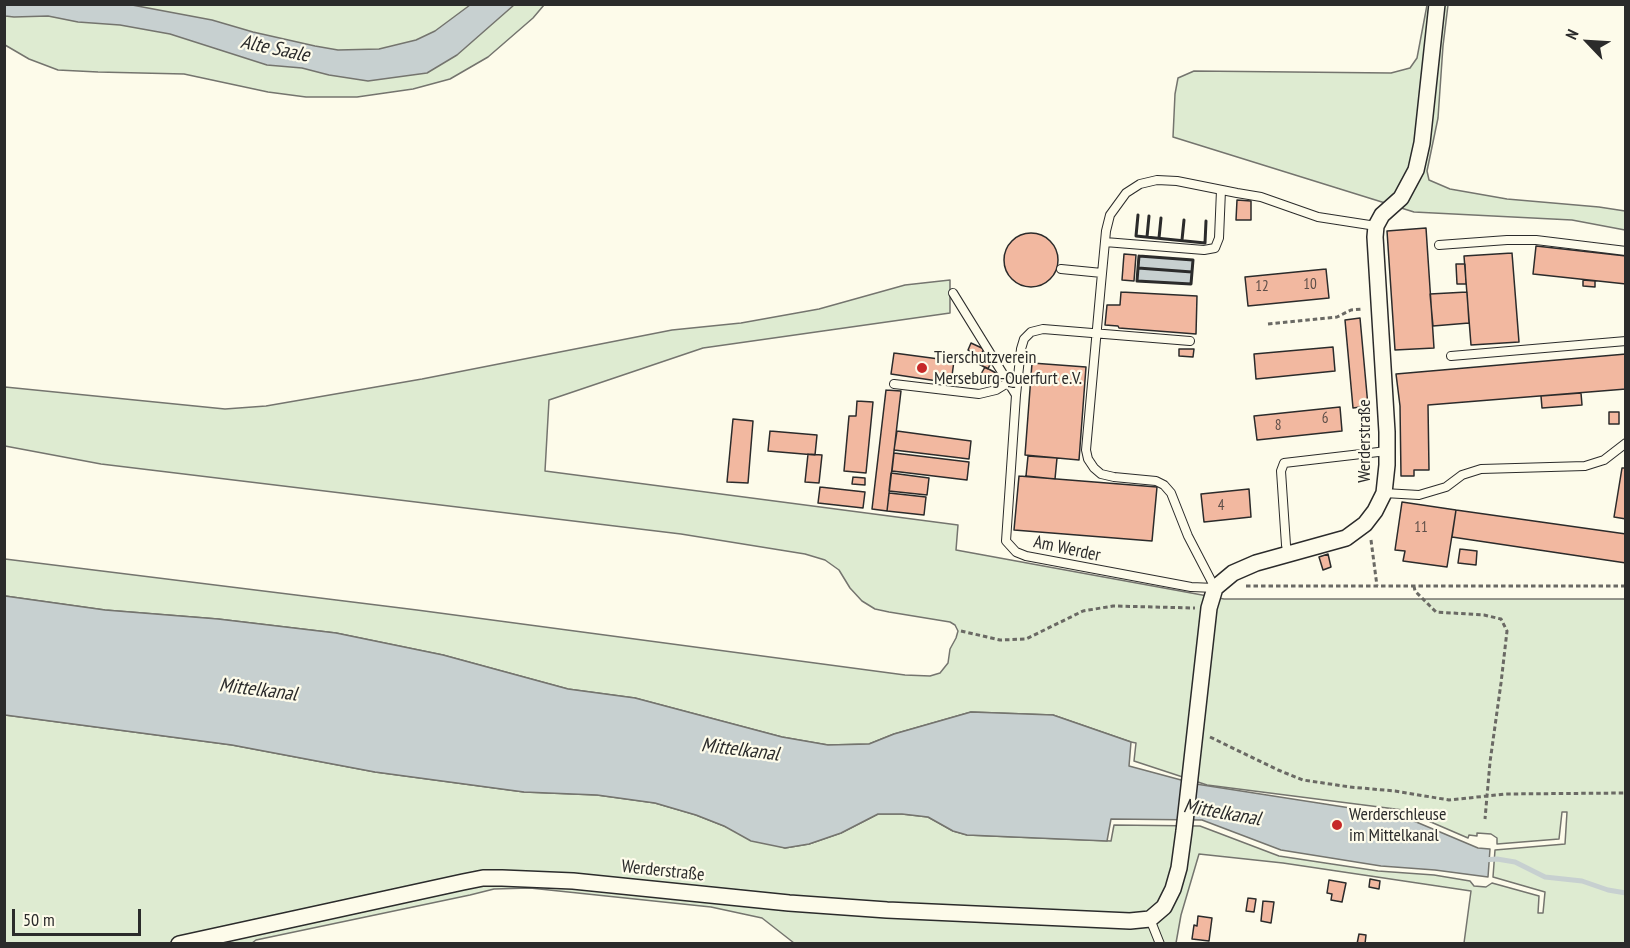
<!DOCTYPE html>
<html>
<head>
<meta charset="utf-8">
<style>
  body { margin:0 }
  #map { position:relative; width:1630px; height:948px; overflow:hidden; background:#fdfbea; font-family:"PT Sans Narrow",sans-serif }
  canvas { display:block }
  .frame { position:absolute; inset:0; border:6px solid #2b2b2b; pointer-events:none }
  .north { position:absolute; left:1558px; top:12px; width:60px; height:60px; -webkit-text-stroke:4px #fdfbea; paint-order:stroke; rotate:295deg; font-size:16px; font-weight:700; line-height:24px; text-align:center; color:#2b2b2b }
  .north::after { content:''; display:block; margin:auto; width:21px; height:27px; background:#2b2b2b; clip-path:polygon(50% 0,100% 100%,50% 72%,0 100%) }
  .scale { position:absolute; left:12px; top:909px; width:129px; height:27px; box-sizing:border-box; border:3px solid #2b2b2b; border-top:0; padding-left:8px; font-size:18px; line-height:21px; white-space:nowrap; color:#2b2b2b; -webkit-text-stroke:4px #fdfbea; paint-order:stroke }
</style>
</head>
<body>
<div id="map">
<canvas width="1630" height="948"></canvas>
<div class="frame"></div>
<div class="north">N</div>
<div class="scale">50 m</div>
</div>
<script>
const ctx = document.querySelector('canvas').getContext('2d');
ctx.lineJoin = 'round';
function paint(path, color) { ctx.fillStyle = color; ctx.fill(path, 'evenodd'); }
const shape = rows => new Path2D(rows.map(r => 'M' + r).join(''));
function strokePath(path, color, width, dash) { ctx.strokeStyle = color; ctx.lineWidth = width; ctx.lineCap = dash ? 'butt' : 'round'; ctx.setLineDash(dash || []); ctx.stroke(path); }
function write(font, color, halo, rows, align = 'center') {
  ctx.font = font + ' "PT Sans Narrow",sans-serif'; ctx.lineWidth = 4.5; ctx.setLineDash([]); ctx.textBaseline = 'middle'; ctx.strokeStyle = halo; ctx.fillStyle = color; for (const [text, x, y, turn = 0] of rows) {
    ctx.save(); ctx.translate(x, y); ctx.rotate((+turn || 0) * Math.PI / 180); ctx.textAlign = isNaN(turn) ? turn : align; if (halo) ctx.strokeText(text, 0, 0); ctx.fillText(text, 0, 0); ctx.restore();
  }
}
const green = shape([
  [4,5,544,5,533,18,488,57,450,79,413,89,357,97,306,97,268,92,184,74,98,72,58,70,29,59,5,45,4,5],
  [1427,5,1448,5,1443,46,1438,118,1427,171,1429,180,1450,189,1507,199,1599,207,1625,211,1625,230,1572,220,1414,212,1173,137,1175,94,1178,78,1194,71,1391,73,1410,68,1417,58,1427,5],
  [950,280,950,313,703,348,549,400,545,471,958,525,956,550,1224,599,1625,599,1625,943,1464,943,1471,891,1283,863,1199,854,1181,915,1176,943,794,943,762,918,711,907,530,888,494,889,470,895,256,940,252,943,5,943,5,715,232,745,375,772,524,792,597,795,655,803,696,815,724,826,785,848,809,844,841,833,878,814,902,814,928,817,953,831,967,835,1111,841,1114,825,1200,826,1279,856,1378,871,1434,875,1470,881,1474,886,1486,887,1492,883,1539,896,1538,913,1543,913,1545,892,1493,877,1495,850,1565,844,1567,812,1562,812,1559,839,1497,844,1497,838,1491,834,1477,833,1477,836,1469,835,1468,838,1403,810,1207,785,1134,761,1136,743,1131,742,1053,715,971,712,894,734,869,744,828,745,782,737,635,698,568,689,443,655,336,633,218,619,105,610,5,596,5,559,417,610,905,675,930,676,940,673,948,663,950,649,956,638,958,631,955,625,950,622,889,612,875,609,862,601,850,588,839,570,825,560,805,554,681,534,101,464,5,446,5,387,225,409,266,406,422,379,672,330,741,323,819,309,905,285,950,280]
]);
const water = shape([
  [4,5,132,5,212,20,253,32,315,46,338,50,379,49,416,40,435,31,470,5,514,5,457,55,427,73,368,81,329,75,302,68,267,65,170,34,120,25,78,22,48,16,14,17,5,16,4,5],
  [1139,256,1193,260,1191,284,1137,281,1139,256],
  [5,596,105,610,218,619,336,633,443,655,568,689,635,698,782,737,828,745,869,744,894,734,971,712,1053,715,1131,742,1129,766,1196,784,1402,816,1478,848,1490,849,1488,877,1435,870,1381,866,1281,850,1202,820,1111,819,1107,841,967,835,953,831,928,817,902,814,878,814,841,833,809,844,785,848,751,841,724,826,696,815,655,803,597,795,524,792,375,772,232,745,5,715,5,596]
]);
const stream = shape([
  [1483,860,1497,859,1515,862,1545,877,1582,881,1608,890,1626,893]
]);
const building = shape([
  [1237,200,1251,201,1251,220,1236,220,1237,200],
  [1426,228,1434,348,1395,350,1387,231,1426,228],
  '1004 260a27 27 0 1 1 54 0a27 27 0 1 1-54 0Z',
  [1536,246,1626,256,1626,284,1533,274,1536,246],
  [1512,253,1519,342,1471,345,1464,256,1512,253],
  [1124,254,1136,255,1134,281,1122,280,1124,254],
  [1456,264,1465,264,1466,284,1457,284,1456,264],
  [1326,269,1329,298,1248,306,1245,277,1326,269],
  [1583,280,1595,281,1595,287,1583,286,1583,280],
  [1121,292,1197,296,1196,334,1119,328,1118,326,1105,325,1107,305,1120,305,1121,292],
  [1467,292,1469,323,1433,326,1430,294,1467,292],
  [1360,318,1368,406,1353,408,1345,320,1360,318],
  [971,343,984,349,980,356,968,350,971,343],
  [1333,347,1335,371,1256,379,1254,354,1333,347],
  [1179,349,1194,349,1193,357,1179,356,1179,349],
  [894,353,954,361,951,383,891,374,894,353],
  [1626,354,1626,389,1428,405,1429,470,1414,470,1414,476,1401,476,1400,406,1396,374,1626,354],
  [980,356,991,362,988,369,977,363,980,356],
  [1032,363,1086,367,1079,460,1025,455,1032,363],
  [985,367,996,373,993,380,981,374,985,367],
  [886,390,901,391,887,511,872,509,886,390],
  [1581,393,1582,405,1542,408,1541,396,1581,393],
  [857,401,873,402,866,473,844,471,849,416,856,416,857,401],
  [1340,407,1342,431,1257,440,1254,416,1340,407],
  [1609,412,1619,412,1619,424,1609,424,1609,412],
  [733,419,753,421,748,483,727,482,733,419],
  [770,431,817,435,815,455,768,451,770,431],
  [897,431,971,441,969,459,894,450,897,431],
  [894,453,969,462,967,480,892,471,894,453],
  [808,454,822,455,819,483,805,482,808,454],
  [1028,456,1057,458,1055,479,1026,476,1028,456],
  [1622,468,1626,468,1626,519,1614,517,1622,468],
  [891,473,929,478,927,495,889,491,891,473],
  [1019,476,1157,487,1152,541,1014,530,1019,476],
  [853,477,865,478,865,485,852,484,853,477],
  [820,487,865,492,863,508,818,503,820,487],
  [1249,489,1251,517,1204,522,1201,494,1249,489],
  [889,493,926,497,924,515,887,511,889,493],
  [1402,502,1456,510,1447,567,1403,561,1405,551,1395,550,1402,502],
  [1456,510,1626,534,1626,563,1452,537,1456,510],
  [1460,549,1477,551,1476,565,1458,563,1460,549],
  [1328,554,1331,567,1323,570,1319,557,1328,554],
  [1370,879,1380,881,1379,889,1369,887,1370,879],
  [1329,880,1346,883,1342,902,1331,900,1332,894,1327,893,1329,880],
  [1248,898,1256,899,1254,912,1246,911,1248,898],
  [1263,901,1274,902,1271,923,1261,921,1263,901],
  [1198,916,1212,918,1209,941,1192,939,1194,925,1197,926,1198,916],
  [1359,934,1366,935,1365,944,1357,944,1359,934]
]);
const path = shape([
  [1268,324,1337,317,1351,310,1363,309],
  [1371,540,1377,586],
  [1246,586,1626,586],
  [1414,586,1415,591,1436,612,1484,615,1501,619,1507,631,1501,683,1490,762,1485,819],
  [961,631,1000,640,1026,639,1083,611,1113,606,1195,608],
  [1210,737,1278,770,1303,780,1350,787,1395,791,1449,800,1506,794,1626,793]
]);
const lane = shape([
  [1105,242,1204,250,1215,248,1219,238,1221,190],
  [1439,245,1507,240,1536,240,1626,251],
  [1061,269,1102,273],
  [953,293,1016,395,1006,541,1016,552,1026,556,1191,587,1215,588],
  [1451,356,1626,341],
  [894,384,979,394,996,390,1009,382],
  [1016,395,1021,349,1024,339,1031,332,1043,329,1190,341],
  [1384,493,1419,495,1446,487,1462,475,1481,469,1585,466,1604,460,1626,443],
  [1288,554,1286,545,1281,471,1284,463,1387,451],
  [1215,588,1188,536,1171,493,1164,485,1156,481,1114,477,1101,474,1094,468,1088,459,1086,450,1101,284,1106,231,1110,215,1126,193,1140,184,1157,180,1177,181,1237,193,1261,197,1318,217,1376,226],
  [1150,919,1160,944]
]);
const street = shape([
  [179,944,463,882,483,878,502,878,573,881,789,903,887,910,1130,921,1150,919,1164,907,1173,889,1179,868,1184,831,1209,608,1215,588,1233,573,1256,563,1346,538,1365,524,1375,511,1384,493,1387,465,1387,432,1375,237,1376,226,1382,215,1401,198,1416,170,1422,143,1437,4]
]);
const wall = shape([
  [1138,215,1136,236,1205,243,1206,221],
  [1147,237,1149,216],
  [1159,238,1161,218],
  [1182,240,1184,220],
  [1139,256,1193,260,1192,272,1138,268,1139,256],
  [1138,268,1192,272,1191,284,1137,281,1138,268]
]);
const markers = [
  [922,368,6,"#c62828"],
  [1337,825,6,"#c62828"]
];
const numberNames = [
  ["10",1310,285],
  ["12",1262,287],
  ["6",1325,419],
  ["8",1278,426],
  ["4",1221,506],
  ["11",1421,528]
];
const poiNames = [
  ["Tierschutzverein",934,358],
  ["Merseburg-Querfurt e.V.",934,379],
  ["Werderschleuse",1349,815],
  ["im Mittelkanal",1349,836]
];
const streetNames = [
  ["Werderstraße",1365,441,-90],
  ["Am Werder",1067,549,12],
  ["Werderstraße",663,871,6]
];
const waterNames = [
  ["Alte Saale",275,49,12],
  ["Mittelkanal",258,690,7],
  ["Mittelkanal",740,750,7],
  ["Mittelkanal",1222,813,10]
];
paint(green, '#deebd1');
strokePath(green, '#74746e', 1.5);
paint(water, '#c7d0d0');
strokePath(water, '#74746e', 1.5);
strokePath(stream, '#c7d0d0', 5);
paint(building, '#f2b8a0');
strokePath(building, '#2b2b2b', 1.5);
strokePath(lane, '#2b2b2b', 10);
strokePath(street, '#2b2b2b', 18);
strokePath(path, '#6a6964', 3, [4.5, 3]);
strokePath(lane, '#fdfbea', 8);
strokePath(street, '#fdfbea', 15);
strokePath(wall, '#2b2b2b', 3);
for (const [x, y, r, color] of markers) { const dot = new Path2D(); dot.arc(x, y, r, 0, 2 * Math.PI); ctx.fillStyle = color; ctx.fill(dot); strokePath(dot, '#fdfbea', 2); }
write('15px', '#5d4e48', null, numberNames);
write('18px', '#2b2b2b', '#fdfbea', poiNames, 'left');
write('18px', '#2b2b2b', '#fdfbea', streetNames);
write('italic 20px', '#2b2b2b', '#fdfbea', waterNames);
</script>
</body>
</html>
